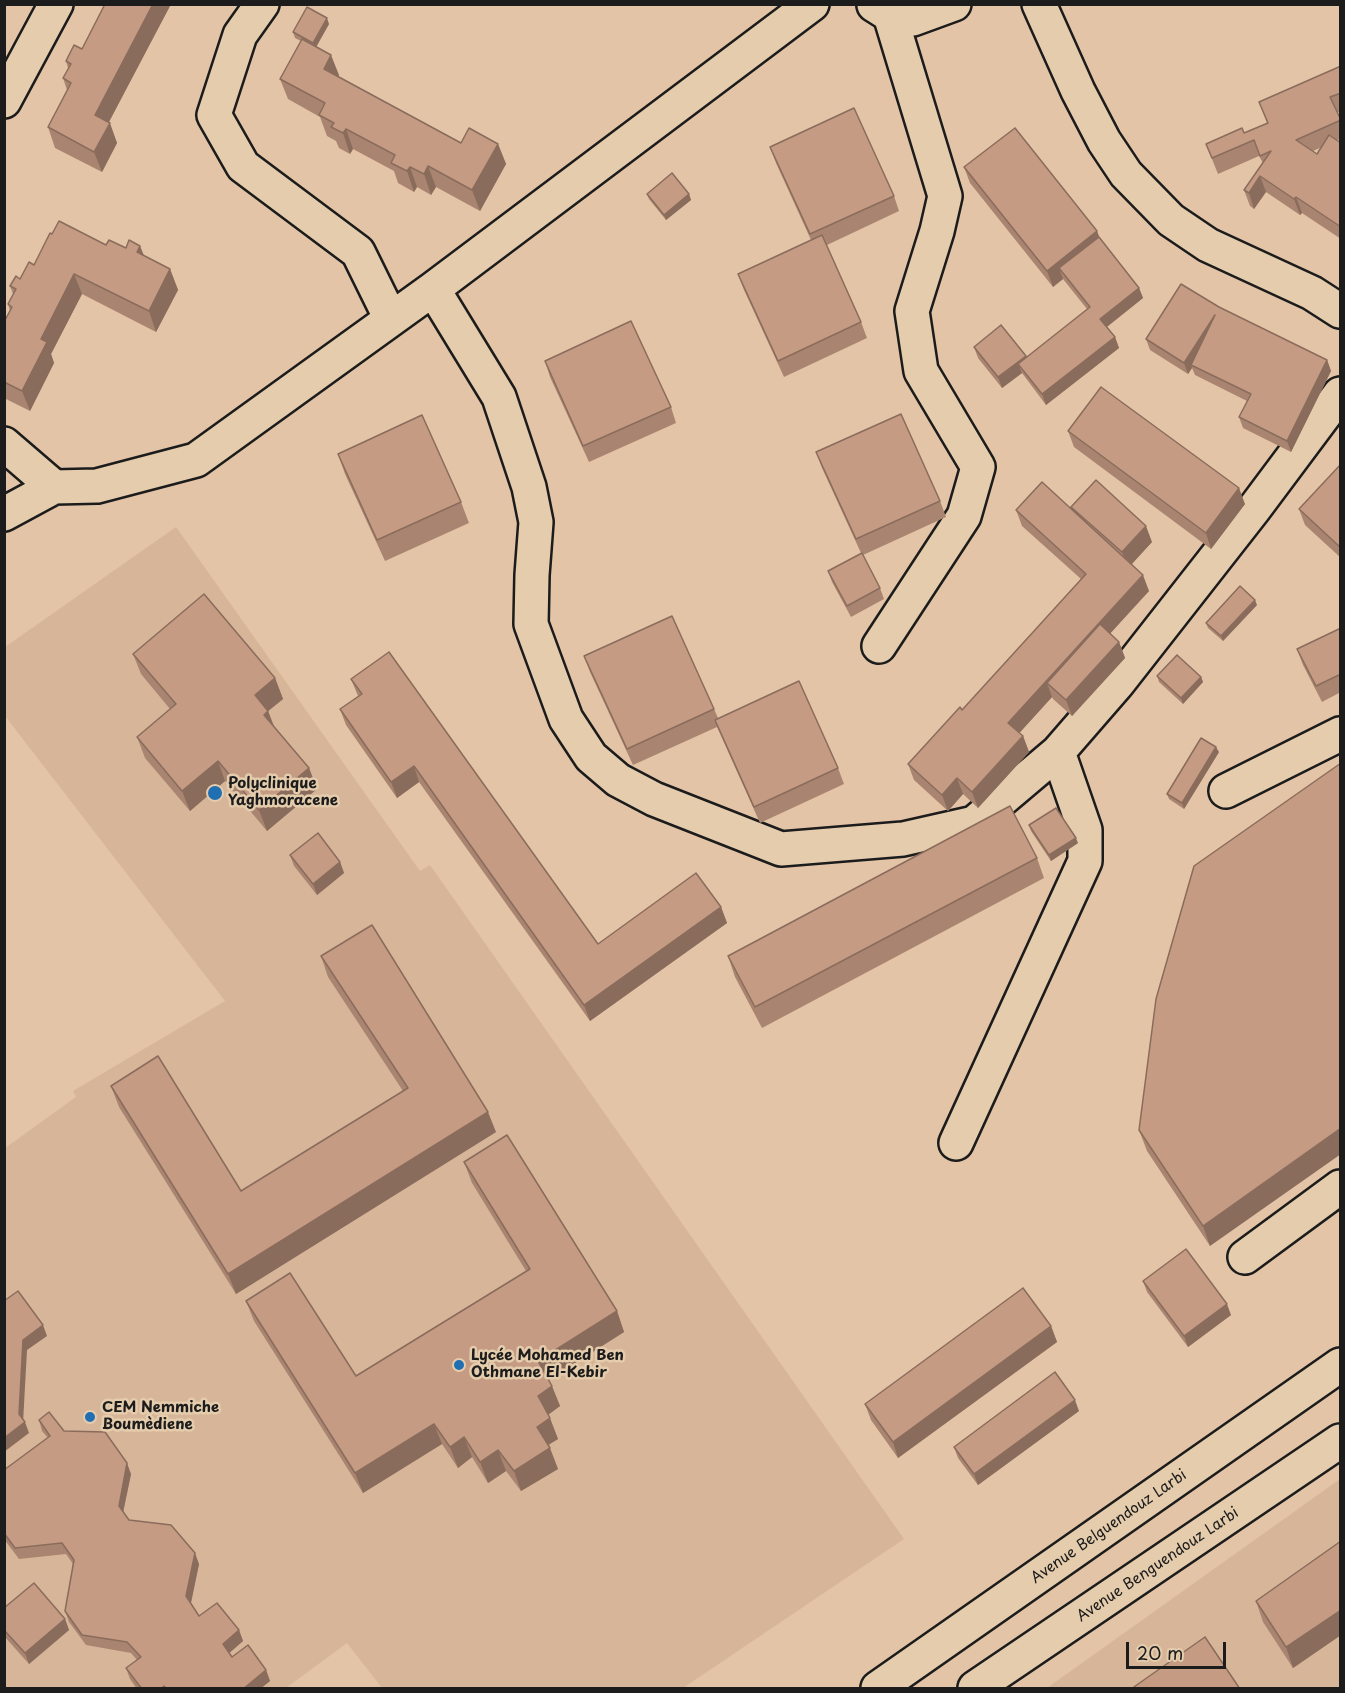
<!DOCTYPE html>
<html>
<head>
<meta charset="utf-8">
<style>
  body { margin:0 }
  #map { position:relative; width:1345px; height:1693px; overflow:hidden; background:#e4c4a6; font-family:"Playpen Sans",sans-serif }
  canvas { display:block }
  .frame { position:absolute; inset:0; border:6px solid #1c1c1c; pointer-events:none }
  .scale { position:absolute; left:1126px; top:1642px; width:100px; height:27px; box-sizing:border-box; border:3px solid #1c1c1c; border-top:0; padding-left:8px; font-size:18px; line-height:21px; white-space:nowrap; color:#1c1c1c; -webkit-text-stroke:4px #e4ccac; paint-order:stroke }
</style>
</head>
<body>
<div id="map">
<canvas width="1345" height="1693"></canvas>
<div class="frame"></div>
<div class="scale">20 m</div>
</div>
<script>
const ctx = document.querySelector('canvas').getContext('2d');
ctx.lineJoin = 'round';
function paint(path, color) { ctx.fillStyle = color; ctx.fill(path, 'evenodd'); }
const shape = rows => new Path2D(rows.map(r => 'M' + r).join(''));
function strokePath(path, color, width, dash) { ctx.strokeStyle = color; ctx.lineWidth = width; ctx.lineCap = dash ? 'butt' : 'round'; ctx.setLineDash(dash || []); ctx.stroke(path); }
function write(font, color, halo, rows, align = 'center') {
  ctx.font = font + ' "Playpen Sans",sans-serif'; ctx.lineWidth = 5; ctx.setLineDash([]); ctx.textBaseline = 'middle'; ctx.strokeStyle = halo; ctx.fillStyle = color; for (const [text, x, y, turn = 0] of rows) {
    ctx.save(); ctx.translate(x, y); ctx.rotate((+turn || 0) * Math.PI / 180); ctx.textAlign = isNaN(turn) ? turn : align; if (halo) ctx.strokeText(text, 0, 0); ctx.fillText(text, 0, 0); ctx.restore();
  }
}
const built = shape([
  [176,527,420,871,430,865,904,1539,683,1688,382,1688,347,1643,286,1688,5,1688,5,1148,76,1097,73,1091,225,1001,5,716,5,647],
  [1340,1479,1340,1688,1047,1688]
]);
const minor = shape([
  [262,4,240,35,214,115,243,166,358,252,391,319],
  [874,5,890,15,913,19,954,4],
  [4,101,56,4],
  [433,289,499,397,529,487,536,522,532,575,531,624,566,719,591,757,618,780,654,799,781,849,903,839,974,823,1058,752,1117,684,1254,509,1340,394],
  [4,444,54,487,97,486,196,460,433,289,812,4],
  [4,514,54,487],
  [879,646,964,516,978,467,921,371,912,311,937,231,945,196,890,15],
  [1226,791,1340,734],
  [956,1143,1085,861,1085,830,1058,752],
  [1245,1257,1340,1187]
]);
const major = shape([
  [1039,4,1078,91,1104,141,1126,174,1171,220,1208,245,1312,293,1340,311],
  [878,1688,1340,1365],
  [975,1688,1340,1441]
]);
const wall = shape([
  [105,4,171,4,109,122,117,143,102,172,55,148,48,127,67,90,63,78,68,68,66,61,82,49],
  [329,24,316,47,339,75,338,76,461,143,498,144,506,164,480,211,436,187,431,195,417,187,414,192,398,183,394,171,353,149,350,154,339,148,336,141,327,136,320,117,288,99,280,79,301,41,295,38,293,32],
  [1341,66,1341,111,1337,113,1341,120,1341,139,1337,140,1341,143,1341,239,1302,213,1300,215,1266,192,1254,209,1250,206,1244,190,1263,163,1259,156,1218,174,1206,144,1244,133,1267,123,1259,102],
  [1322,147,1317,154,1313,151],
  [770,147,894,196,899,211,827,245,861,322,867,338,784,377,744,290,738,274,811,240,776,163],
  [964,167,1097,231,1099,237,1139,288,1143,298,1107,327,1115,337,1119,348,1046,405,1022,373,1002,388,978,358,974,347,1026,358,1087,309,1063,279,1053,287,970,183],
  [647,194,689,194,691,200,666,220,649,199],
  [52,234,106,245,126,248,140,246,144,256,170,269,178,290,156,332,82,294,51,354,54,363,30,411,4,398,4,322,10,311,8,304,13,294,10,286,20,279,34,265],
  [1219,307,1327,360,1331,371,1291,452,1243,428,1239,417,1247,401,1195,375,1192,368,1188,374,1150,350,1146,339],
  [545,361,671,407,676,423,589,462,550,377],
  [1068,431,1245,504,1211,549,1074,447],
  [816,452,940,501,946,517,863,555,880,588,884,599,851,617,832,582,828,571,861,553,822,468],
  [338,454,461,502,469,523,385,561,345,474],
  [1341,464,1341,558,1305,525,1299,509],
  [1071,507,1152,542,1132,564,1149,591,1110,633,1119,642,1125,658,1072,716,1053,699,1052,697,1019,733,1023,736,1029,752,978,808,963,794,948,811,914,780,908,764,962,710,1081,579,1022,526,1016,510,1072,509],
  [1257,605,1223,641,1208,628,1206,623],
  [1341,628,1341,692,1322,702,1303,665,1297,649],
  [133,654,275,678,283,699,268,711,274,726,309,768,317,789,267,831,225,781,190,811,145,758,137,737,170,709,141,674],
  [584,656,714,709,718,718,838,768,844,784,760,823,717,727,633,765,590,672],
  [1157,676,1201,677,1203,682,1183,704,1159,682],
  [351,679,598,944,721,907,727,923,590,1021,419,782,397,798,346,725,340,709,358,696],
  [1219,752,1184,809,1169,799,1167,794],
  [1341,763,1210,1246,1147,1151,1139,1130],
  [1029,825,1078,843,1051,861,1031,831],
  [290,855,340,862,344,873,317,895,294,866],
  [1037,858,1044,878,762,1028,735,977,728,956],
  [321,956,496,1132,236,1294,119,1107,111,1086,241,1191,403,1091,328,977],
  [464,1162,617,1311,624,1332,549,1380,560,1406,548,1415,558,1439,548,1445,558,1469,521,1491,506,1471,488,1483,472,1457,458,1468,442,1444,363,1493,254,1321,246,1301,356,1376,526,1271,472,1183],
  [1143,1281,1231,1315,1188,1347,1147,1292],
  [1051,1326,1057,1342,898,1458,871,1420,865,1404],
  [1079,1411,978,1485,958,1458,954,1447],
  [39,1420,64,1431,131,1474,123,1513,129,1520,199,1564,191,1603,199,1616,239,1630,243,1641,229,1653,232,1657,266,1670,270,1681,260,1689,137,1689,130,1679,126,1668,137,1660,131,1653,86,1645,69,1622,65,1611,73,1564,66,1554,19,1559,4,1539,4,1470,48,1438,42,1431],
  [1341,1541,1341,1635,1293,1668,1263,1622,1256,1601],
  [4,1608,65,1619,69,1630,29,1664,4,1636]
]);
const shadedWall = shape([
  [153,4,171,4,102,135,95,115],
  [327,18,329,24,315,49,313,43],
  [331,55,339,75,331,89,324,69],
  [110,123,117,143,102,172,94,152],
  [346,129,353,149,350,154,343,133],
  [498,144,506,164,480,211,472,190],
  [428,166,436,187,431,195,424,174],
  [410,167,417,187,414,192,407,171],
  [1260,176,1266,192,1254,209,1249,193],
  [689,194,691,200,666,220,664,215],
  [1296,197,1302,213,1300,215,1294,199],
  [1097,231,1103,247,1059,268,1063,279,1053,287,1047,271],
  [140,246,148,266,137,252],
  [170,269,178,290,156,332,149,311],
  [74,274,82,294,51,354,54,363,30,411,22,391,41,339],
  [1139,288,1143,298,1104,329,1100,319],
  [1215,315,1191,365,1192,368,1188,374,1184,363],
  [1115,337,1119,348,1046,405,1042,394],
  [1026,356,1030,367,1018,364,1022,373,1002,388,998,377],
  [1327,360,1331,371,1291,452,1287,441],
  [1239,488,1245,504,1211,549,1206,533],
  [1146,526,1152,542,1128,568,1122,552],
  [1143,575,1149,591,1057,692,1047,683,1052,697,1014,739,1008,723],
  [1255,600,1257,605,1223,641,1221,636],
  [1119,642,1125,658,1072,716,1066,700],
  [1201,677,1203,682,1183,704,1181,698],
  [275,678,283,699,262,716,255,695],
  [268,711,276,732,264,715],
  [1023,736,1029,752,978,808,972,792],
  [1216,747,1219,752,1184,809,1182,803],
  [218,761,225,781,190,811,182,791],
  [414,766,419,782,397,798,391,782],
  [309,768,317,789,267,831,259,810],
  [957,778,963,794,948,811,942,795],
  [1076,838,1078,843,1051,861,1049,855],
  [340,862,344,873,317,895,313,884],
  [721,907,727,923,590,1021,584,1005],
  [488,1112,496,1132,236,1294,228,1274],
  [1341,1128,1341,1154,1210,1246,1203,1226],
  [1227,1304,1231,1315,1188,1347,1184,1336],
  [617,1311,624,1332,545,1382,538,1361],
  [43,1325,47,1336,27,1350,23,1423,25,1422,29,1433,4,1452,4,1438,19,1414,23,1340],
  [1051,1326,1057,1342,898,1458,893,1442],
  [552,1386,560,1406,545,1417,538,1396],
  [1075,1400,1079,1411,978,1485,974,1474],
  [550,1418,558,1439,545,1447,537,1427],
  [434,1424,442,1444,363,1493,355,1473],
  [464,1437,472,1457,458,1468,450,1447],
  [550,1448,558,1469,521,1491,514,1471],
  [498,1450,506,1471,488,1483,480,1462],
  [127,1463,131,1474,122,1517,119,1506],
  [195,1553,199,1564,190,1607,186,1596],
  [1341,1610,1341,1635,1293,1668,1286,1647],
  [65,1619,69,1630,29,1664,25,1653],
  [239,1630,243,1641,227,1655,223,1644],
  [266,1670,270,1681,260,1689,243,1689]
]);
const building = shape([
  [105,4,153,4,95,115,110,123,94,152,48,127,71,83,63,78,71,64,66,61,74,45,82,49,105,4],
  [307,7,327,18,313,43,293,32,307,7],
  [302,39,331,55,324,69,461,143,469,128,498,144,472,190,428,166,424,174,410,167,407,171,391,163,395,155,346,129,343,133,331,127,334,123,319,115,325,103,280,79,302,39],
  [1341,66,1341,93,1330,97,1341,120,1296,140,1317,154,1329,135,1341,143,1341,227,1296,197,1294,199,1260,176,1249,193,1244,190,1271,151,1260,156,1254,140,1212,158,1206,144,1242,128,1244,133,1268,123,1259,102,1341,66],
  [854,108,894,196,810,234,770,147,854,108],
  [1015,128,1097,231,1047,271,964,167,1015,128],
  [672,173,689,194,664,215,647,194,672,173],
  [59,221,106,245,109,240,126,248,129,240,140,246,137,252,170,269,149,311,74,274,41,339,47,342,22,391,4,382,4,322,12,307,8,304,16,289,10,286,16,276,20,279,29,262,34,265,50,233,52,234,59,221],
  [822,235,861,322,778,361,738,274,822,235],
  [1099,237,1139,288,1100,319,1115,337,1042,394,1018,364,1090,307,1059,268,1099,237],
  [1181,284,1219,307,1327,360,1287,441,1239,417,1251,394,1191,365,1215,315,1184,363,1146,339,1181,284],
  [631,321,671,407,583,446,545,361,631,321],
  [1001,325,1026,356,998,377,974,347,1001,325],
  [1101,387,1239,488,1206,533,1068,431,1101,387],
  [901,414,940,501,856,539,816,452,901,414],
  [422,415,461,502,377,540,338,454,422,415],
  [1341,464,1341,548,1299,509,1341,464],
  [1096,480,1146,526,1122,552,1071,507,1096,480],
  [1042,482,1143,575,1008,723,1023,736,972,792,957,778,942,795,908,764,960,707,962,710,1086,574,1016,510,1042,482],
  [862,553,880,588,847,606,828,571,862,553],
  [1240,586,1255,600,1221,636,1206,623,1240,586],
  [204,594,275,678,255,695,268,711,264,715,309,768,259,810,218,761,182,791,137,737,176,704,133,654,204,594],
  [672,616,714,709,627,749,584,656,672,616],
  [1100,624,1119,642,1066,700,1047,683,1100,624],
  [1341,628,1341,674,1316,686,1297,649,1341,628],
  [389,652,598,944,696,873,721,907,584,1005,414,766,391,782,340,709,362,694,351,679,389,652],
  [1177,655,1201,677,1181,698,1157,676,1177,655],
  [799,681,838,768,754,807,715,720,799,681],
  [1201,738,1216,747,1182,803,1167,794,1201,738],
  [1341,763,1341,1128,1203,1226,1139,1130,1156,999,1194,866,1341,763],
  [1010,806,1037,858,755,1007,728,956,1010,806],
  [1056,808,1076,838,1049,855,1029,825,1056,808],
  [318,833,340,862,313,884,290,855,318,833],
  [372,925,488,1112,228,1274,111,1086,158,1056,241,1191,408,1088,321,956,372,925],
  [507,1135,617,1311,538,1361,552,1386,538,1396,550,1418,537,1427,550,1448,514,1471,498,1450,480,1462,464,1437,450,1447,434,1424,355,1473,246,1301,290,1273,356,1376,530,1269,464,1162,507,1135],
  [1186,1249,1227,1304,1184,1336,1143,1281,1186,1249],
  [1023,1288,1051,1326,893,1442,865,1404,1023,1288],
  [18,1291,43,1325,23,1340,19,1414,25,1422,4,1438,4,1301,18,1291],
  [1055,1372,1075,1400,974,1474,954,1447,1055,1372],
  [49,1412,64,1431,105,1432,127,1463,119,1506,129,1520,171,1525,195,1553,186,1596,199,1616,217,1603,239,1630,223,1644,232,1657,248,1645,266,1670,243,1689,167,1689,164,1686,161,1689,142,1689,126,1668,141,1657,127,1642,82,1635,65,1611,74,1560,62,1543,15,1548,4,1533,4,1470,50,1436,39,1420,49,1412],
  [1341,1541,1341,1610,1286,1647,1256,1601,1341,1541],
  [34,1583,65,1619,25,1653,4,1630,4,1608,34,1583],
  [1205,1637,1240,1689,1131,1689,1205,1637]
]);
const markers = [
  [215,793,8,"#1f6fb2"],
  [459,1365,6,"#1f6fb2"],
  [90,1417,6,"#1f6fb2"]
];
const poiNames = [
  ["Polyclinique",228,784],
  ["Yaghmoracene",228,801],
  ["Lycée Mohamed Ben",471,1356],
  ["Othmane El-Kebir",471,1373],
  ["CEM Nemmiche",102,1408],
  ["Boumèdiene",102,1425]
];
const streetNames = [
  ["Avenue Belguendouz Larbi",1109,1527,-35],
  ["Avenue Benguendouz Larbi",1158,1565,-34]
];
paint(built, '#d7b599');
strokePath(minor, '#1c1c1c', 38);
strokePath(major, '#1c1c1c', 38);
strokePath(minor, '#e4ccac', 33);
strokePath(major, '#e4ccac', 33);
paint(wall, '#a98571');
paint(shadedWall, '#8a6c5c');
paint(building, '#c59b83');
strokePath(building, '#8a6c5c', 1.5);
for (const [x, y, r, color] of markers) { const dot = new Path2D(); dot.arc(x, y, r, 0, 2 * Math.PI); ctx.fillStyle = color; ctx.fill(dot); strokePath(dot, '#e4ccac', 2); }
write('bold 15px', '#1c1c1c', '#e4ccac', poiNames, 'left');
write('15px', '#1c1c1c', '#e4ccac', streetNames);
</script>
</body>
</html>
